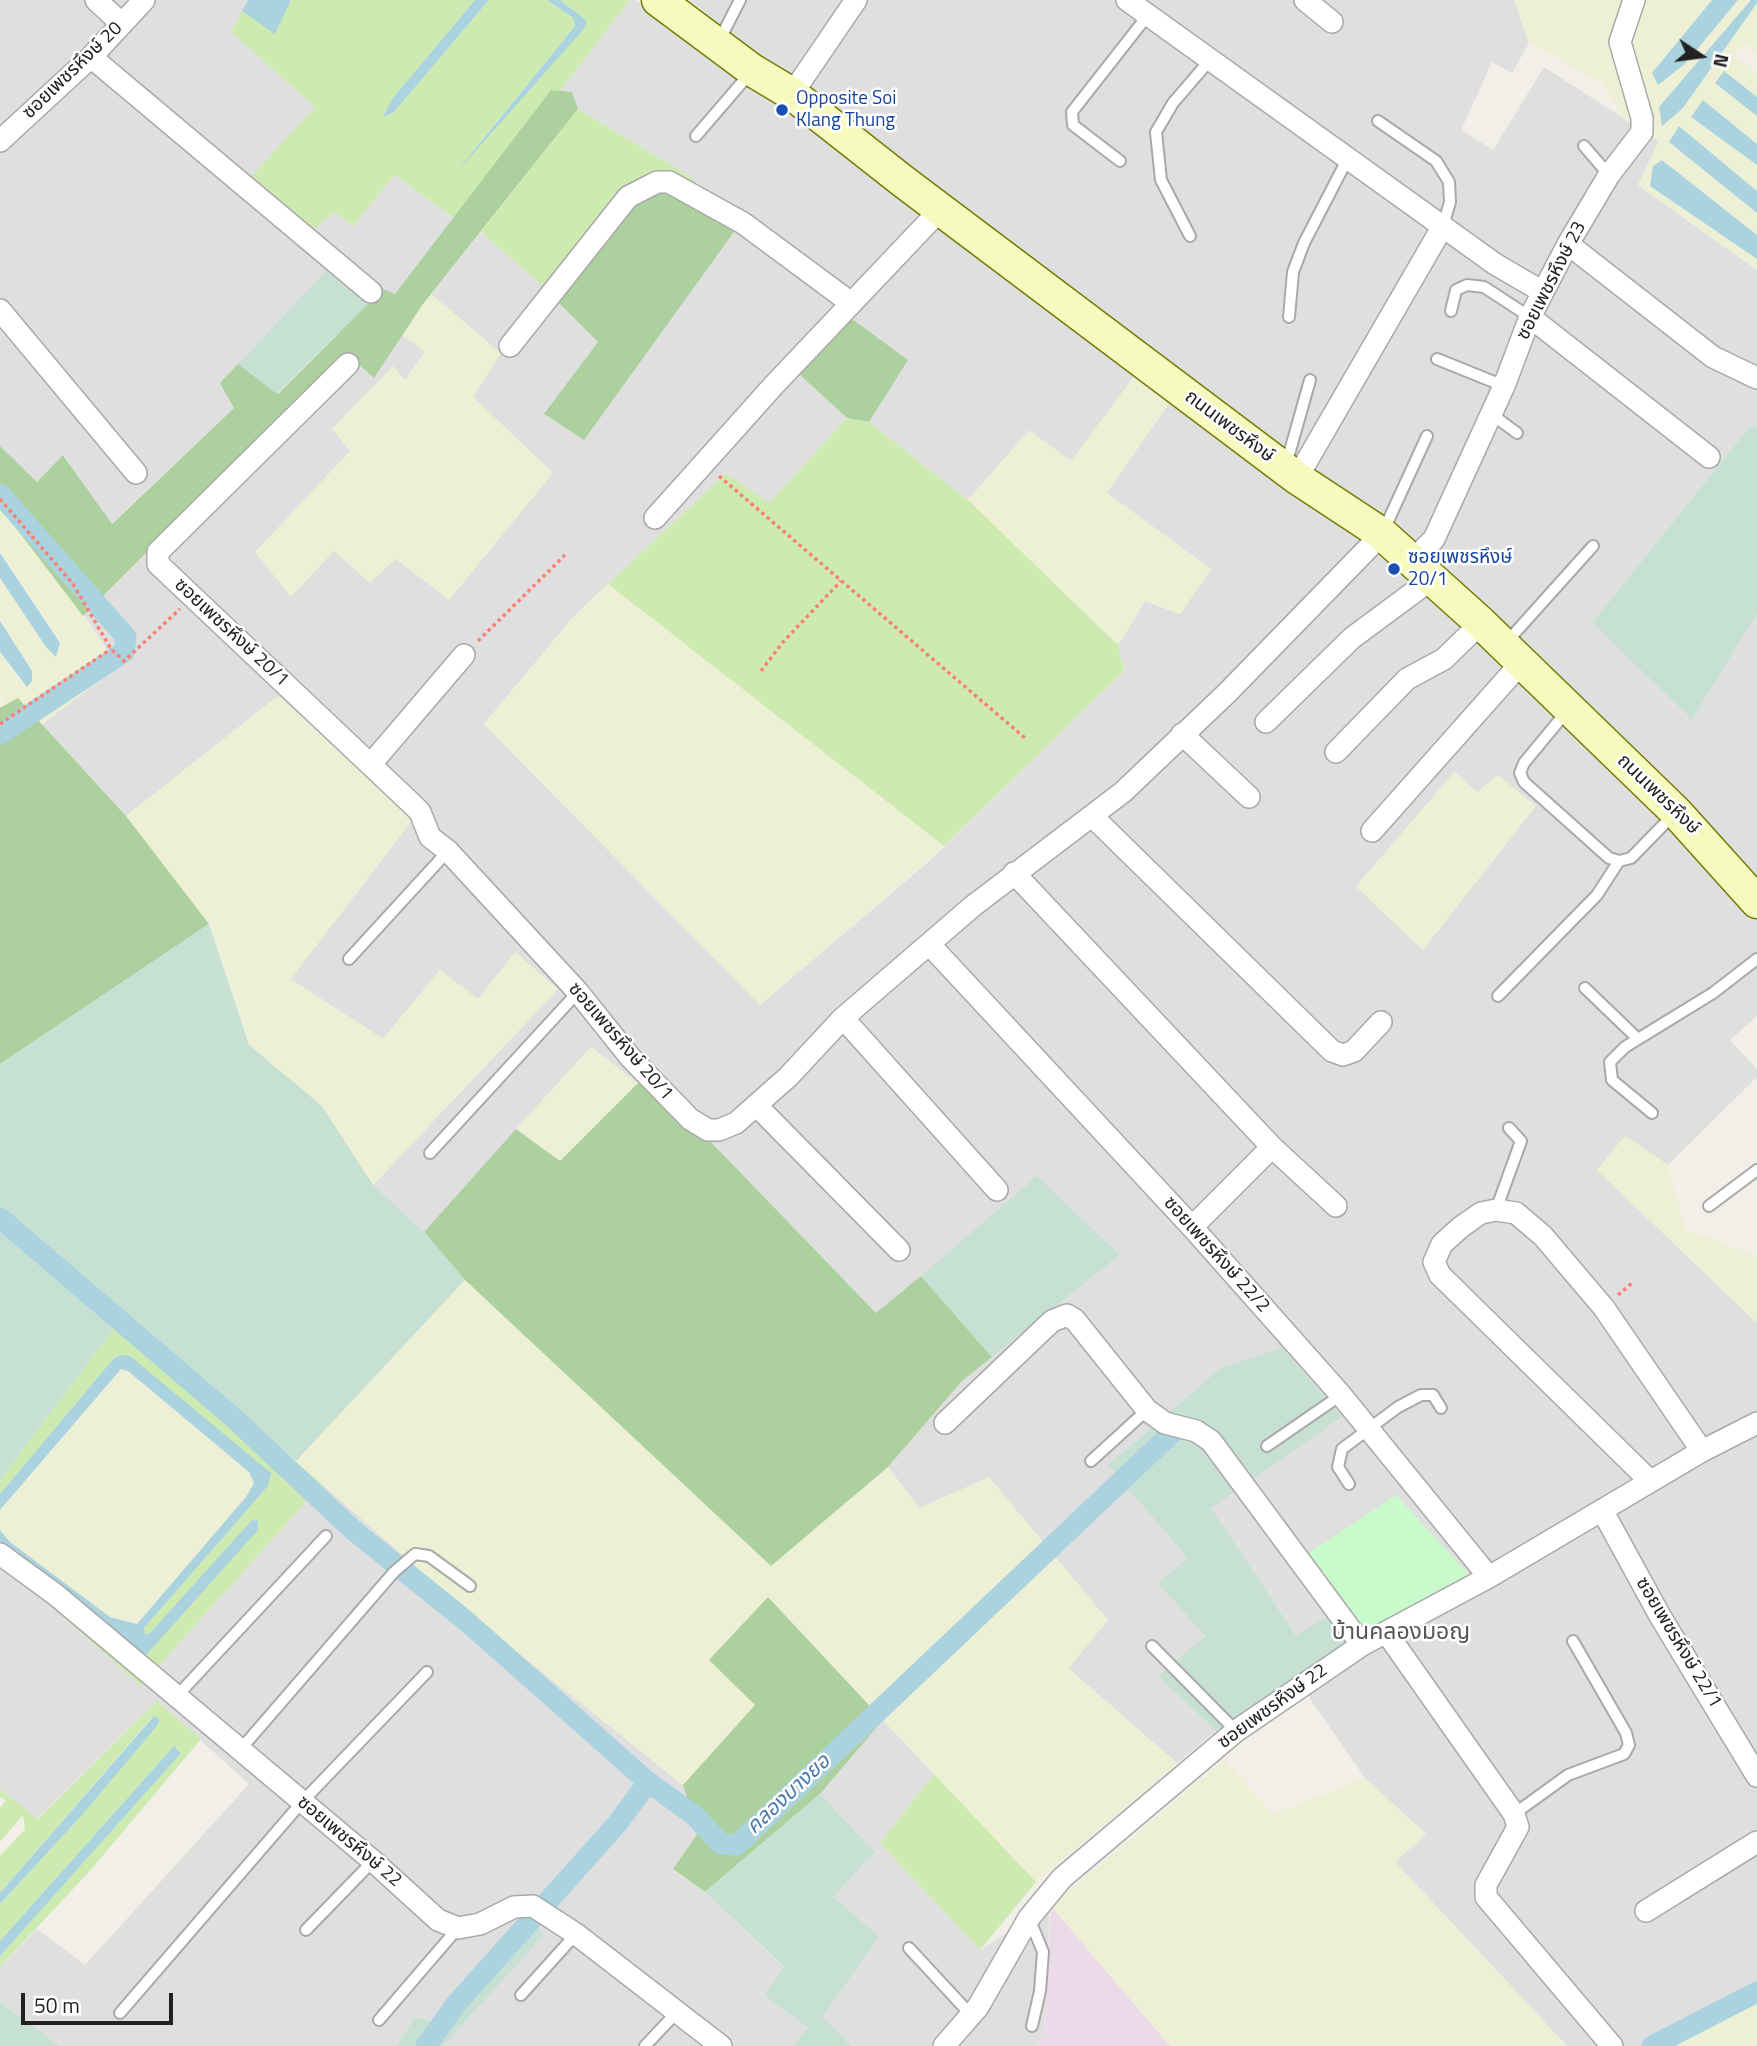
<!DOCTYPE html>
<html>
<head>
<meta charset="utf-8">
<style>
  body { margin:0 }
  #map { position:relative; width:1757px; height:2046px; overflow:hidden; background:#f2efe9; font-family:"Titillium Web",sans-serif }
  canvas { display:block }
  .north { position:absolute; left:1666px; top:21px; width:70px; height:70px; -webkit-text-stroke:5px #fff; paint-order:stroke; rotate:103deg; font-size:19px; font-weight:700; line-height:28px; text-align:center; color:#222 }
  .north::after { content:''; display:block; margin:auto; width:24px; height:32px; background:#222; clip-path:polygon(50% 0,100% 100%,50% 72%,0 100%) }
  .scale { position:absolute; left:21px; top:1993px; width:152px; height:32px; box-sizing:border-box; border:4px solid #222; border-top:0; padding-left:9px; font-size:21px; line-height:24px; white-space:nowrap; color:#222; -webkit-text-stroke:5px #fff; paint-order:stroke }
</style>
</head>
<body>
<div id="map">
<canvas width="1757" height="2046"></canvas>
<div class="north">N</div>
<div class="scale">50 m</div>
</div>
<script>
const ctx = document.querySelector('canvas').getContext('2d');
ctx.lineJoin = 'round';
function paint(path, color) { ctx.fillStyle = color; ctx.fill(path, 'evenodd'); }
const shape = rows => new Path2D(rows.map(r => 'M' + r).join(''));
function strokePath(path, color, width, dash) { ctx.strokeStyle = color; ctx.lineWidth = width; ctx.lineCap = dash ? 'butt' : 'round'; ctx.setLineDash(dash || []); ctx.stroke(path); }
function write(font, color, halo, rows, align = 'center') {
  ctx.font = font + ' "Titillium Web","Noto Sans Thai",sans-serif'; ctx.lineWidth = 5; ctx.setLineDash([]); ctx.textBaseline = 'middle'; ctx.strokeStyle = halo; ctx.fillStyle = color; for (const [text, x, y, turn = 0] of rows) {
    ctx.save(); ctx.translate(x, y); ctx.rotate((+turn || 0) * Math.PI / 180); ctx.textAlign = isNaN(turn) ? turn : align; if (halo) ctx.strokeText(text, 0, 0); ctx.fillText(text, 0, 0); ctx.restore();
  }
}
const residential = shape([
  [0,0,248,0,231,32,316,107,253,176,334,211,353,226,395,175,455,219,395,294,235,407,111,524,64,455,37,482,0,446],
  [630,0,635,0,1136,374,1071,461,1029,431,968,500,869,422,907,360,799,374,847,418,769,504,726,473,575,615,484,724,760,1005,928,862,1124,671,1118,645,1145,601,1180,614,1211,569,1106,493,1174,396,1391,553,1600,752,1757,916,1757,1016,1730,1040,1757,1069,1757,1077,1668,1165,1625,1136,1597,1170,1757,1323,1757,1996,1675,2041,1680,2046,1567,2046,1394,1861,1426,1834,1365,1778,1295,1677,1354,1642,1332,1614,1297,1636,1210,1507,1342,1417,1221,1368,1189,1559,1159,1583,1205,1636,1158,1676,1216,1731,1177,1763,1068,1668,919,1508,888,1467,962,1381,1120,1255,1037,1177,877,1314,711,1142,591,1047,424,1232,373,1185,558,989,478,1000,440,970,383,1039,290,979,413,819,278,696,126,816,42,724,118,667,84,615,346,353,374,378,402,335,425,351,405,381,393,367,333,429,350,451,334,551,396,559,449,599,552,473,473,397,500,353,431,294,481,232,533,276,598,342,545,414,584,440,691,177,578,109,572,92,560,91],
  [1455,772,1477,792,1356,886],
  [688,0,1514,0,1529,43,1512,73,1492,62,1461,130,1493,150,1544,67,1659,141,1638,185,1757,270,1757,428,1751,425,1592,623,1692,718,1757,614,1757,884,1400,529,1251,428],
  [322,1484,469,1613,683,1785,698,1833,673,1870,705,1892,784,1968,808,2028,792,2046,443,2046,542,1936,530,1915,436,2022,415,2017,396,2046,60,2046,0,2002,0,1967,37,1929,85,1965,249,1784,157,1701,37,1819,0,1789,0,1561,141,1686],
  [883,1720,934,1774,880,1843,980,1950,1050,1906,1044,2034,1036,2046,851,2046,823,2017,879,1936,833,1897,875,1852,820,1794]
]);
const industrial = shape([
  [1051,1906,1170,2046,1036,2046,1044,2034]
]);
const farmland = shape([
  [1514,0,1712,0,1652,73,1685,64,1738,0,1751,0,1659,107,1683,108,1757,3,1757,52,1747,44,1734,55,1757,73,1757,97,1724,71,1715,83,1757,116,1757,144,1704,100,1691,117,1757,165,1757,191,1679,127,1669,142,1757,213,1757,235,1663,160,1650,186,1757,259,1757,270,1638,185,1659,141,1623,118,1604,84,1529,43],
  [431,294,501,353,473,397,553,473,449,600,396,559,370,583,334,551,291,597,255,552,350,451,332,429,393,366,405,380,425,352,402,335],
  [1136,374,1174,396,1107,493,1211,569,1180,614,1145,601,1118,645,968,500,1029,430,1071,461],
  [0,507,83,616,118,667,42,724,18,698,0,708,3,699,0,695,0,652,19,681,32,671,0,621,0,578,46,647,56,656,60,643,0,553],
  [608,584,944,846,760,1005,484,724,575,615],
  [278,696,413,819,291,979,383,1039,440,970,478,999,515,952,558,989,373,1185,322,1106,249,1045,209,924,126,816],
  [1454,772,1477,792,1498,775,1536,806,1423,950,1356,887],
  [591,1047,638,1083,560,1162,516,1129],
  [1625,1136,1668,1165,1685,1229,1757,1256,1757,1323,1597,1170],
  [465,1280,771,1565,888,1467,919,1508,989,1477,1108,1620,1068,1669,1177,1763,1036,1882,768,1597,755,1705,683,1785,469,1613,296,1461],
  [121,1369,127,1371,249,1472,254,1483,246,1497,137,1624,110,1617,10,1542,0,1530,0,1510],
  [1224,1760,1273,1814,1365,1778,1426,1835,1395,1862,1567,2046,1170,2046,1051,1906],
  [1757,1996,1757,2046,1680,2046,1675,2041]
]);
const grass = shape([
  [291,0,475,0,392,99,384,116,393,113,489,0,547,0,572,17,575,26,468,157,586,21,560,0,630,0,560,91,551,90,455,219,395,175,353,226,334,212,313,230,252,176,315,107,231,32,242,11,275,33],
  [578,109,691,177,702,189,655,170,637,179,546,289,481,232],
  [847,418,869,422,968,500,1118,645,1124,671,944,846,608,584,726,473,769,503],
  [119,1310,322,1484,141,1686,0,1561,138,1653,150,1633,145,1636,144,1628,268,1486,121,1355,114,1358,0,1494,0,1480,112,1331],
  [157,1701,201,1739,89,1872,0,1967,0,1956,181,1752,174,1746,0,1941,0,1904,83,1814,160,1720,153,1716,0,1893,0,1856,25,1829,23,1815,0,1842,0,1808,6,1800,0,1797,0,1789,38,1819],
  [934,1774,1036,1882,980,1950,880,1843]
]);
const forest = shape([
  [551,90,572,92,578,109,423,304,374,378,346,353,83,616,0,507,0,446,37,482,63,455,112,524,234,408,220,383,238,364,278,394,383,289,395,294],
  [654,189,681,195,736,229,584,440,544,414,598,342,556,300,631,208],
  [852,319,908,360,869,422,847,418,799,374],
  [18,698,126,816,209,924,0,1064,0,708],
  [638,1083,711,1142,876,1313,921,1276,992,1357,962,1381,888,1467,771,1566,465,1280,424,1232,516,1129,560,1161],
  [768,1597,883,1720,820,1794,705,1892,673,1869,698,1833,683,1785,755,1705,709,1660]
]);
const wetland = shape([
  [331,266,383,289,277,394,238,364],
  [1751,425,1757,428,1757,614,1692,719,1592,623],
  [209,924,249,1045,322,1106,373,1185,424,1232,465,1280,296,1461,119,1310,112,1331,0,1480,0,1064],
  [1037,1176,1120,1255,992,1357,921,1276],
  [1282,1348,1342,1417,1211,1508,1296,1635,1332,1614,1354,1642,1216,1731,1158,1676,1205,1636,1158,1583,1188,1558,1108,1465,1221,1368],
  [820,1794,875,1852,833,1897,879,1936,823,2017,851,2046,792,2046,808,2028,765,1995,784,1967,705,1892],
  [530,1915,543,1936,443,2046,396,2046,415,2017,436,2022],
  [0,2002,60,2046,0,2046]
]);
const park = shape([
  [1396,1495,1472,1578,1354,1642,1298,1567,1313,1550]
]);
const water = shape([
  [248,0,291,0,275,34,242,11],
  [475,0,489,0,393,113,383,117,392,99],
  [547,0,560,0,587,21,583,30,453,176,575,26,572,17],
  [1712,0,1738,0,1685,64,1658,85,1652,73],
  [1751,0,1757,0,1757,3,1683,108,1662,126,1659,107],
  [1724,71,1757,97,1757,116,1715,83],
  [1703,100,1757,144,1757,165,1691,117],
  [1679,126,1757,191,1757,213,1669,142],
  [1662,160,1757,235,1757,259,1650,186,1653,166],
  [0,553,60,643,56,657,46,647,0,578],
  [0,621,32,671,32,681,27,687,0,652],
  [121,1355,130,1356,271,1473,268,1486,144,1628,145,1635,150,1633,252,1520,258,1521,258,1530,147,1654,138,1654,0,1546,0,1530,10,1542,110,1617,137,1624,246,1497,254,1483,249,1472,128,1371,121,1369,0,1510,0,1494,114,1358],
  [154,1716,160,1720,156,1727,83,1814,0,1904,0,1893],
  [174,1746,181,1753,0,1956,0,1941]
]);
const canal = shape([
  [0,494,126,637,124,652,0,734],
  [0,1218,236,1420,353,1530,465,1620,648,1782,694,1815,721,1844,737,1845,1174,1431],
  [426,2046,456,2004,617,1824,648,1782],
  [1652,2046,1757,1992]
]);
const path = shape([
  [719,476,1025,738],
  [0,499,73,584,111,649,124,661,180,609],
  [478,641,565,555],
  [761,671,783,642,841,581],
  [0,724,111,649],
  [1618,1295,1632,1283]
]);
const lane = shape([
  [719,41,740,0],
  [1378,121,1436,161,1449,182,1450,202,1443,226],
  [696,136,751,72],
  [1584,146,1609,175],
  [1120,161,1073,125,1072,112,1148,15],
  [1190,236,1161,180,1156,132,1173,103,1210,60],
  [1451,311,1456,290,1467,285,1484,287,1530,317],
  [1289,317,1293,272,1304,243,1348,158],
  [1437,359,1504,386],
  [1490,413,1517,433],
  [1286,465,1310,380],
  [1383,532,1427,436],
  [1505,644,1593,546],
  [1567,711,1524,763,1520,773,1524,782,1609,858,1619,861,1631,858,1675,813],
  [349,959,448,851],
  [1585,988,1638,1039],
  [1498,996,1597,895,1619,861],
  [1652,1113,1612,1080,1610,1062,1625,1047,1713,993,1757,959],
  [430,1153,578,992],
  [1709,1206,1757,1170],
  [1496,1210,1521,1141,1509,1128],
  [1267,1446,1341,1395],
  [1091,1461,1147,1410],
  [1349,1484,1338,1467,1342,1449,1398,1407,1421,1395,1433,1395,1441,1408],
  [1152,1646,1236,1731],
  [176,1697,326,1536],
  [240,1750,394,1572,415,1554,429,1556,470,1586],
  [1514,1814,1568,1775,1624,1754,1629,1745,1626,1733,1573,1641],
  [1029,1918,1043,1952,1040,1991,1032,2026],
  [306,1930,373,1861],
  [909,1948,971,2015],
  [521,1995,576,1934],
  [120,2013,302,1802,427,1672],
  [379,2020,458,1928],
  [645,2046,677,2012]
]);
const street = shape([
  [96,0,122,24],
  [1127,0,1495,264,1543,292],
  [1305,0,1332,22],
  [91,57,371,292],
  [792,94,856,0],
  [0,141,91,57,144,0],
  [1568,244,1713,357,1757,378],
  [0,310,136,473],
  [1530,317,1709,457],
  [510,346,628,197,657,182,669,182,743,223,851,303],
  [348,364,158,552,158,564,412,804,420,812,430,837,448,851,578,992,630,1057,690,1119,708,1130,719,1130,736,1123,788,1077,843,1018,973,906,1123,792,1227,693,1382,534],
  [1297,478,1443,226],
  [655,518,774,385,940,210],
  [1413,560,1434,539,1504,386,1530,317,1568,244,1609,175,1642,132,1642,118,1620,42,1634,0],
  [1266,722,1352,638,1433,578],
  [1182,734,1249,797],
  [1336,752,1407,679,1444,659,1481,623],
  [371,764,464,655],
  [1093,817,1332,1051,1343,1055,1354,1051,1381,1022],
  [1372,831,1521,663],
  [1014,873,1272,1147,1192,1227],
  [930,945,1192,1227,1341,1395,1489,1577],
  [843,1018,997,1190],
  [756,1105,899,1250],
  [1272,1147,1336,1206],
  [945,1423,1052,1321,1067,1315,1075,1320,1147,1410,1165,1423,1196,1431,1211,1441,1362,1645],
  [1650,1481,1440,1275,1434,1262,1442,1244,1461,1227,1481,1213,1496,1210,1516,1213,1543,1236,1604,1308,1702,1451],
  [1602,1510,1660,1616,1757,1776],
  [0,1554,56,1595,373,1861,438,1920,458,1928,480,1924,514,1907,533,1906,576,1934,721,2046],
  [1386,1632,1514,1814,1518,1827,1486,1885,1486,1897,1612,2046],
  [1646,1911,1757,1842],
  [944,2046,978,2007,1029,1918,1062,1878,1236,1731,1362,1645,1489,1577,1702,1451,1757,1423]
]);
const secondary = shape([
  [658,0,752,70,792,94,904,182,1297,478,1382,534,1481,623,1676,812,1757,902]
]);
const markers = [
  [782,110,7,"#1a4fb4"],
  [1394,569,7,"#1a4fb4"]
];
const streetNames = [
  ["ซอยเพชรหึงษ์ 20",73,71,-44],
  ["ซอยเพชรหึงษ์ 23",1552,281,-63],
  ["ถนนเพชรหึงษ์",1229,427,37],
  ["ซอยเพชรหึงษ์ 20/1",231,633,43],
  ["ถนนเพชรหึงษ์",1658,795,44],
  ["ซอยเพชรหึงษ์ 20/1",620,1042,49],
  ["ซอยเพชรหึงษ์ 22/2",1216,1255,48],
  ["ซอยเพชรหึงษ์ 22/1",1678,1643,59],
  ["ซอยเพชรหึงษ์ 22",1273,1707,-36],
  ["ซอยเพชรหึงษ์ 22",349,1842,40]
];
const transitNames = [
  ["Opposite Soi",796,99],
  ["Klang Thung",796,121],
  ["ซอยเพชรหึงษ์",1408,558],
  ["20/1",1408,580]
];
const waterNames = [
  ["คลองบางยอ",789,1795,-43]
];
const quarterNames = [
  ["บ้านคลองมอญ",1401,1633]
];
paint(residential, '#e0dfdf');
paint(industrial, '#ebdbe8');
paint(farmland, '#eef0d5');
paint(grass, '#cdebb0');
paint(forest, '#add19e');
paint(wetland, '#c6e0d4');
paint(park, '#c8facc');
paint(water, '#aad3df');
strokePath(canal, '#aad3df', 21);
strokePath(lane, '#a9a9a9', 14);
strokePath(street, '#a9a9a9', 24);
strokePath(secondary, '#707d05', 35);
strokePath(path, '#fa8072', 3.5, [3.5, 3.5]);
strokePath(lane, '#fff', 10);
strokePath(street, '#fff', 21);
strokePath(secondary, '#f7fabf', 32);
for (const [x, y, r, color] of markers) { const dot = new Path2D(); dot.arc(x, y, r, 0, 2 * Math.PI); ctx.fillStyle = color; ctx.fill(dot); strokePath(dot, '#fff', 2.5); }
write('19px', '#222', '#fff', streetNames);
write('19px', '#164399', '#fff', transitNames, 'left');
write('italic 21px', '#4a7aab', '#fff', waterNames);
write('23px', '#555', '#fff', quarterNames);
</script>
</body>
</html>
